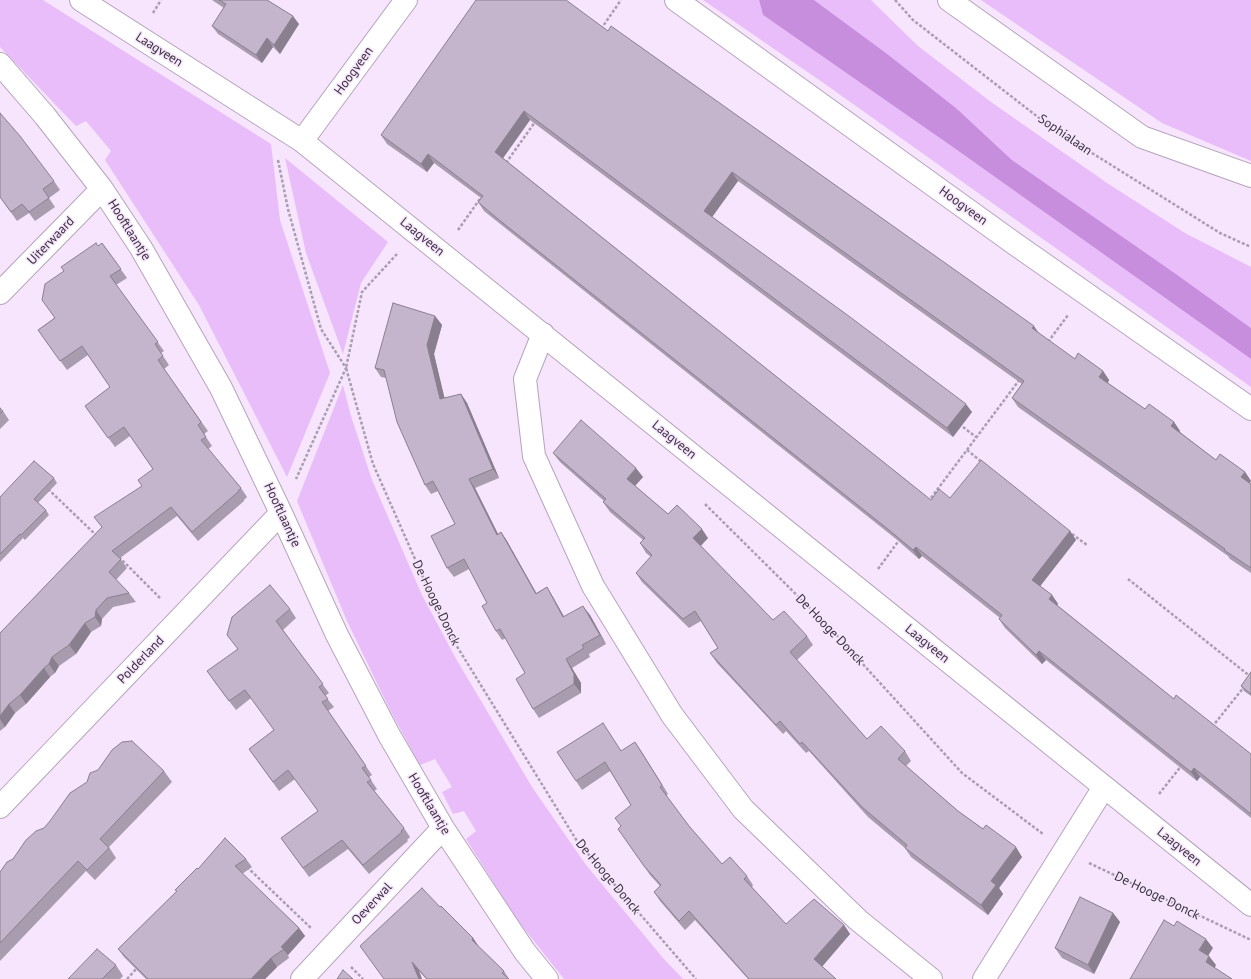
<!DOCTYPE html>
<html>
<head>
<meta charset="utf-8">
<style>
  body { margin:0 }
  canvas { display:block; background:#f6e5fd }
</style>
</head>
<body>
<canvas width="1251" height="979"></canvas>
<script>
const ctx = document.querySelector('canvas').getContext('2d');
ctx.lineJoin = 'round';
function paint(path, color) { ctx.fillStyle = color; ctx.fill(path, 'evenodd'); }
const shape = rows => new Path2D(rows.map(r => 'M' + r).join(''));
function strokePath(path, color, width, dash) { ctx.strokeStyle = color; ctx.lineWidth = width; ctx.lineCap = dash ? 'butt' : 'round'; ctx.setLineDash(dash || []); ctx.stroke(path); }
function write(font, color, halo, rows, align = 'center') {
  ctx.font = font + ' "PT Sans",sans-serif'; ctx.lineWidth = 3; ctx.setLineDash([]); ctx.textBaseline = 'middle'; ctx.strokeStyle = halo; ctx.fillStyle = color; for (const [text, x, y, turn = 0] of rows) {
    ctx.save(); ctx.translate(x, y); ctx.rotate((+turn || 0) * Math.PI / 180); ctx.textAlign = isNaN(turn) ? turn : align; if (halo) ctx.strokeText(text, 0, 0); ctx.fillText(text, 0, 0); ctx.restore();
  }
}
const green = shape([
  [0,0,43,0,271,144,280,220,330,373,287,477,199,305,105,160,111,151,86,121,76,126,0,47],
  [703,0,759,0,763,15,957,150,1251,359,1251,387,825,84],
  [814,0,871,0,918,46,991,102,1107,183,1185,233,1251,267,1251,328,1176,274,1012,160,956,108,886,53],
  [981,0,1251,0,1251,161,1162,123],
  [285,158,388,242,361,283,343,354,306,253],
  [343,385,351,416,372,480,422,595,455,657,532,787,586,865,663,958,683,979,564,979,518,921,466,839,476,831,464,811,453,814,442,792,452,787,435,759,420,765,391,712,347,621,297,501]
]);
const water = shape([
  [759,0,814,0,886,53,956,108,1012,160,1176,274,1251,328,1251,359,957,150,763,15]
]);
const path = shape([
  [895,0,913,20,1052,128,1220,233,1251,247],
  [153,13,161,0],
  [601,29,621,0],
  [278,160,288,209,321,329,346,368,296,479],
  [506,163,535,122],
  [458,230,482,196],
  [397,254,362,292,346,368,373,464,445,627,577,841,696,979],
  [1048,342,1068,315],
  [959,424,976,437],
  [967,450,983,463],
  [48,489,97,536],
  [928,502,1020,379],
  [705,504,830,628,962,773,1043,834],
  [1068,531,1087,545],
  [119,557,161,599],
  [878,569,900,539],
  [1128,579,1251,677],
  [1212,727,1244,687],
  [1159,794,1182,765],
  [1089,863,1251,940],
  [247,867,312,929],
  [351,967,363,979],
  [127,979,137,968]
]);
const minor = shape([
  [81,0,302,141,1251,905],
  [676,0,1015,244,1251,409],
  [949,0,1142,137,1251,176],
  [0,64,45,116,102,189,141,248,221,388,281,513,337,635,389,735,443,828,525,952,547,979],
  [302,141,406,0],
  [0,293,102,189],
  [543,334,525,379,534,456,593,586,672,715,743,809,858,920,931,979],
  [0,807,281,513],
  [302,979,443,828],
  [984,979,1104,787]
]);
const wall = shape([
  [212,0,267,0,299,24,280,54,273,47,262,63,218,34,212,26,224,8],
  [608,31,1075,359,1103,371,1109,380,1108,383,1145,409,1174,422,1180,431,1180,432,1216,460,1245,472,1251,481,1250,483,1251,484,1251,573,1230,559,1228,556,1018,407,1012,398,1022,384,738,181,712,217,972,412,953,437,530,120,503,158,931,500,950,498,1070,531,1076,540,1040,586,1052,595,1058,604,1057,605,1174,699,1251,754,1251,818,1200,777,1197,781,1046,660,1042,664,1005,628,999,619,1000,618,922,556,919,559,896,539,504,227,484,211,478,202,481,198,434,163,427,172,387,144,381,135],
  [54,181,60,190,49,198,55,207,35,221,29,213,17,221,0,197],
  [102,243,127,278,116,285,164,351,161,353,169,365,164,369,208,431,204,434,212,446,208,449,241,488,247,497,244,500,244,501,198,541,177,516,120,558,127,568,116,580,129,593,136,602,113,607,102,619,101,626,91,632,76,654,59,666,55,673,50,677,26,704,15,713,5,727,0,731,0,633,142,486,153,469,130,436,115,447,85,406,110,387,88,355,67,370,38,330,54,318,64,271],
  [435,316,442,325,434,354,444,398,461,394,467,403,499,478,475,488,498,534,501,532,507,541,536,593,547,587,553,597,564,617,590,615,606,644,589,654,590,657,572,668,581,683,581,693,539,718,533,709,525,673,506,638,502,640,496,631,487,603,469,569,454,577,447,568,455,524,438,491,431,494,425,485,386,378,381,377,375,368],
  [0,408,3,411,9,420,0,429],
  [553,453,643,477,635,486,668,514,708,538,701,546,773,620,807,636,813,645,797,660,867,739,905,751,911,761,906,766,958,811,1022,857,999,888,1003,894,988,915,911,857,905,848,868,817,809,751,806,753,786,731,783,734,717,663,710,653,718,648,701,621,689,628,642,582,636,573,651,557,646,553,640,543,643,540,610,512,603,502,604,501,560,462],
  [54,478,57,483,38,503,46,510,49,515,25,540,23,538,0,562,0,497],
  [290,609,296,618,283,630,329,693,325,696,334,707,328,711,372,775,369,777,377,789,374,791,404,828,410,837,407,840,408,841,369,874,348,849,309,877,281,838,318,811,295,779,279,791,249,749,274,730,251,698,236,710,213,680,237,649],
  [1251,672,1251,696,1244,691,1241,686],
  [603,723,621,751,641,751,668,794,666,796,689,826,722,864,747,876,753,885,752,887,786,924,844,925,850,934,822,966,836,979,748,979,695,920,685,930,660,901,654,892,660,886,650,875,618,829,621,826,631,805,610,771,582,790,576,781],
  [164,771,172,782,109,847,116,858,95,880,86,871,0,961,0,872,44,828],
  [246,859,252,867,242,874,299,928,305,936,288,955,289,958,277,967,265,979,146,979,124,957,118,949,176,892,198,869],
  [440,907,473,938,479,947,504,971,509,979,426,979,419,971,422,979,384,979],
  [1113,913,1120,922,1094,974,1062,958,1055,948],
  [116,965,123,976,120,979,68,979]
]);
const shadedWall = shape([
  [293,16,299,24,280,54,274,45],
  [267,38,273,47,262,63,256,55],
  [524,111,530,120,501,161,495,152],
  [428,154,434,163,427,172,421,164],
  [732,172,738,181,710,220,704,211],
  [435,316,442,325,434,354,447,408,440,399,427,345],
  [1034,326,1040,335,1032,328],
  [1103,371,1109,380,1106,386,1099,377],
  [461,394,467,403,499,478,493,469],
  [966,404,972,412,953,437,947,428],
  [1174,422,1180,431,1178,434,1171,426],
  [636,468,643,477,633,488,627,479],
  [1245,472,1251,481,1248,486,1241,477],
  [469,479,475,488,503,544,497,535],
  [702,529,708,538,699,547,693,538],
  [1070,531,1076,540,1038,589,1032,580],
  [501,532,507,541,542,603,536,594],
  [916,547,922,556,919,559,913,550],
  [547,587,553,597,570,627,563,617],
  [1052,595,1058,604,1055,608,1049,599],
  [583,606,590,615,606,644,600,635],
  [96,610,102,619,101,626,95,617],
  [85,623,91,632,76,654,69,645],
  [1039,651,1046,660,1042,664,1036,655],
  [52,657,59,666,55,673,49,664],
  [566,659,572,668,581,683,581,693,574,684],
  [44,668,50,677,26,704,20,695],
  [9,704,15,713,5,727,0,719,0,716],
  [635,742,641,751,668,794,662,785],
  [1194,768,1200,777,1197,781,1191,772],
  [1016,847,1022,857,999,888,1003,894,988,915,981,905,991,881],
  [1113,913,1120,922,1094,974,1088,965],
  [844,925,850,934,821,968,814,959],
  [299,928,305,936,288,955,281,947],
  [473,938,479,947,472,940],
  [1206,939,1213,948,1206,959,1199,950],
  [1209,956,1216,965,1213,971,1206,962],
  [271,958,277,967,265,979,251,979],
  [412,962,419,971,422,979,419,979]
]);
const building = shape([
  [219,0,267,0,293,16,274,45,267,38,256,55,212,26,226,4,219,0],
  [476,0,566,0,608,31,611,26,1034,326,1032,328,1075,359,1078,353,1103,371,1099,377,1145,409,1149,404,1174,422,1171,426,1216,460,1220,454,1245,472,1241,477,1251,484,1251,568,1224,550,1225,549,1012,398,1024,381,732,172,704,211,846,314,966,404,947,428,524,111,495,152,931,500,939,489,950,498,981,460,1070,531,1032,580,1052,595,1049,599,1174,699,1176,695,1251,754,1251,814,1194,768,1191,772,1039,651,1036,655,999,619,1002,615,916,547,913,550,889,530,498,219,478,202,483,196,428,154,421,164,381,135,476,0],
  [0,113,20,136,54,181,43,189,49,198,29,212,22,204,11,212,0,197,0,113],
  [96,243,98,246,102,243,121,269,110,276,158,342,155,344,163,356,158,360,201,422,198,425,206,437,201,440,241,488,238,491,238,492,192,532,171,507,112,551,121,559,109,572,129,593,107,598,96,610,95,617,85,623,69,645,52,657,49,664,44,668,20,695,9,704,0,716,0,633,102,527,94,517,142,486,138,480,153,469,124,427,108,438,85,406,110,387,82,346,60,361,38,330,55,318,42,300,45,284,64,271,61,267,96,243],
  [393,303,435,316,427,345,440,399,461,394,493,469,469,479,497,535,501,532,536,594,547,587,563,617,583,606,600,635,582,645,584,648,566,659,574,674,574,684,533,709,516,679,525,673,500,629,496,631,482,606,487,603,464,559,447,568,431,536,455,524,433,481,425,485,397,422,384,370,375,368,393,303],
  [0,408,3,411,0,413,0,408],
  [581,420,636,468,627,479,668,514,677,505,702,529,693,538,773,620,784,611,807,636,790,652,867,739,881,726,905,751,898,759,958,811,983,829,986,825,1016,847,991,881,996,885,981,905,905,848,907,845,862,807,802,742,800,744,780,721,776,725,710,653,718,648,695,611,683,619,636,573,652,555,640,543,645,538,603,502,606,499,553,453,581,420],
  [34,461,54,478,34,499,46,510,21,535,20,534,0,554,0,497,34,461],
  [270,585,290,609,276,621,323,684,319,687,328,699,322,702,366,766,362,768,371,780,367,782,404,828,401,831,402,832,363,865,342,840,303,868,281,838,318,811,288,770,273,782,249,749,274,730,245,690,229,701,207,671,238,649,227,635,232,617,270,585],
  [1251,672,1251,694,1241,686,1251,672],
  [603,723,621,751,635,742,662,785,660,787,689,826,722,864,730,857,747,876,744,879,786,924,814,899,844,925,814,959,836,979,749,979,689,911,679,921,654,892,661,885,644,866,618,829,621,826,615,818,631,805,605,762,576,781,557,752,603,723],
  [132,741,164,771,100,839,109,848,87,870,78,861,0,943,0,872,7,862,13,859,26,840,36,831,44,828,50,821,70,793,87,782,90,773,98,770,112,750,122,742,132,741],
  [225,838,246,859,235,866,299,928,281,947,284,949,271,958,251,979,148,979,118,949,177,891,175,890,197,868,198,869,225,838],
  [422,888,440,907,441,906,473,938,472,940,504,971,502,973,509,979,427,979,412,962,419,979,384,979,360,946,422,888],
  [1080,897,1113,913,1088,965,1055,948,1080,897],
  [1164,920,1174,926,1177,921,1206,939,1199,950,1209,956,1206,962,1232,979,1130,979,1164,920],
  [97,949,116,965,102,979,68,979,97,949],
  [343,970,353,979,337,979,343,970]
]);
const streetNames = [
  ["Laagveen",159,50,32],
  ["Hoogveen",354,71,-54],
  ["Sophialaan",1065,135,34],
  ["Hoogveen",963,206,36],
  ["Hooftlaantje",129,230,58],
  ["Laagveen",422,237,39],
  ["Uiterwaard",51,241,-46],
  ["Laagveen",674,440,39],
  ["Hooftlaantje",282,515,65],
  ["De Hooge Donck",436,603,64],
  ["De Hooge Donck",830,630,46],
  ["Laagveen",927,644,39],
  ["Polderland",141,660,-46],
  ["Hooftlaantje",429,804,59],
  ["Laagveen",1179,847,39],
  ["De Hooge Donck",608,877,50],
  ["De Hooge Donck",1157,896,26],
  ["Oeverwal",372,904,-47]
];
paint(green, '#e8bdfa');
paint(water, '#c78edd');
strokePath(minor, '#b5a5bc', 24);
strokePath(path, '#aa9db0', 2.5, [3, 2]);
strokePath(minor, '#fff', 22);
paint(wall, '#a99caf');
paint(shadedWall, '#8a7f8f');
paint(building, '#c5b5cc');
strokePath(building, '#8a7f8f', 1);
write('13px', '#39323c', '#f6e5fd', streetNames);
</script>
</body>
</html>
